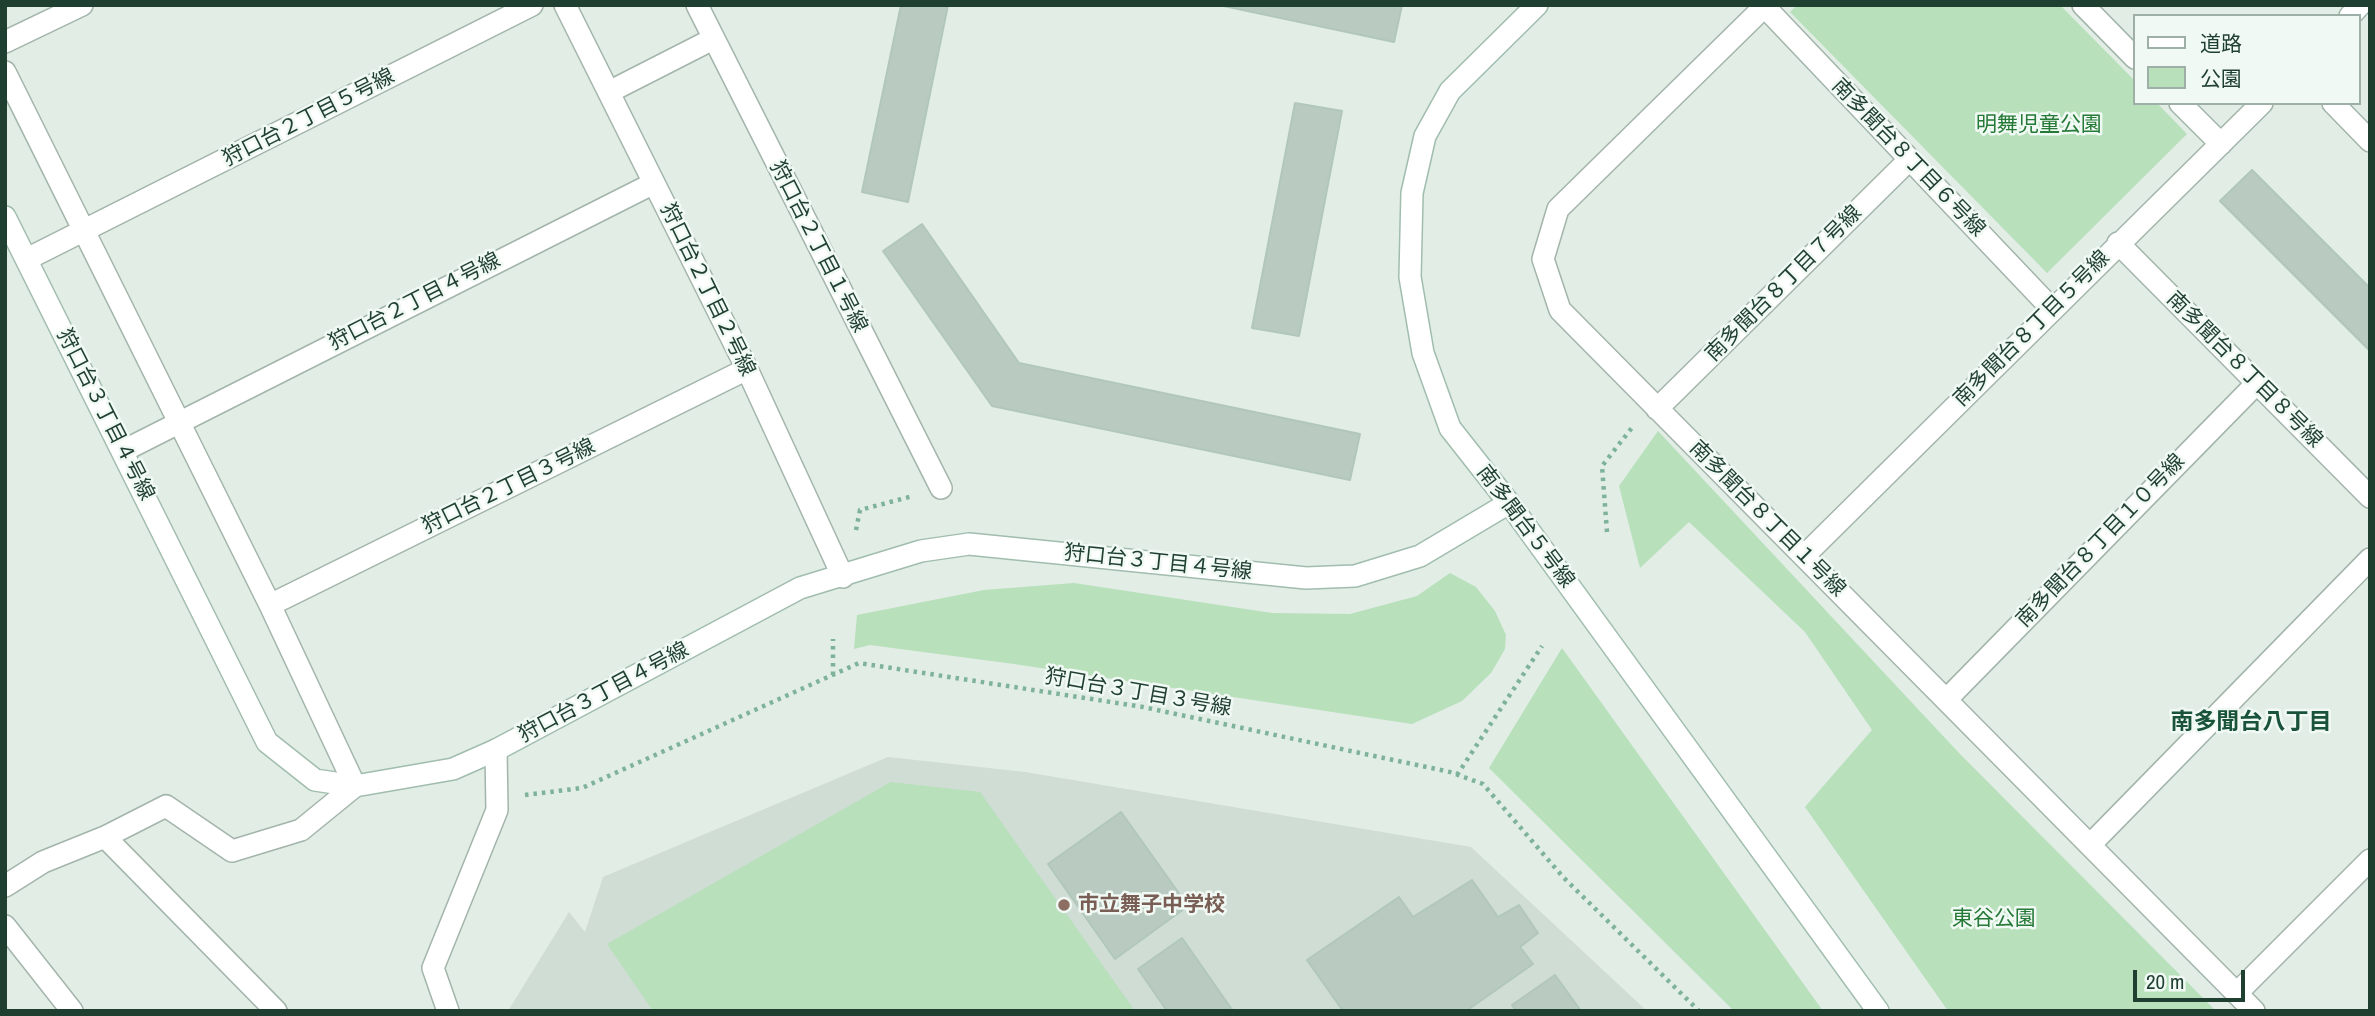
<!DOCTYPE html>
<html>
<head>
<meta charset="utf-8">
<style>
  body { margin:0 }
  #map { position:relative; width:2375px; height:1016px; overflow:hidden; background:#e1ede5; font-family:"Archivo Narrow","Noto Sans JP",sans-serif }
  canvas { display:block }
  .frame { position:absolute; inset:0; border:7px solid #1f3f31; pointer-events:none }
  .legend { position:absolute; left:2133px; top:14px; width:228px; height:91px; box-sizing:border-box; background:#f1f9f4; border:2px solid #9dafa6; margin:0; padding:9px 12px; list-style:none; font-size:21px; color:#1f3f31 }
  .legend li { display:flex; align-items:center; gap:14px; height:35px }
  .legend b { width:35px; border:2px solid #9dafa6 }
  .scale { position:absolute; left:2133px; top:970px; width:112px; height:32px; box-sizing:border-box; border:4px solid #1f3f31; border-top:0; padding-left:9px; font-size:21px; line-height:24px; white-space:nowrap; color:#1f3f31; -webkit-text-stroke:5px #f1f9f4; paint-order:stroke }
</style>
</head>
<body>
<div id="map">
<canvas width="2375" height="1016"></canvas>
<div class="frame"></div>
<ul class="legend">
<li><b style="height:9px;background:#fff"></b>道路</li>
<li><b style="height:19px;background:#b7e0bb"></b>公園</li>
</ul>
<div class="scale">20 m</div>
</div>
<script>
const ctx = document.querySelector('canvas').getContext('2d');
ctx.lineJoin = 'round';
function paint(path, color) { ctx.fillStyle = color; ctx.fill(path, 'evenodd'); }
const shape = rows => new Path2D(rows.map(r => 'M' + r).join(''));
function strokePath(path, color, width, dash) { ctx.strokeStyle = color; ctx.lineWidth = width; ctx.lineCap = dash ? 'butt' : 'round'; ctx.setLineDash(dash || []); ctx.stroke(path); }
function write(font, color, halo, rows, align = 'center') {
  ctx.font = font + ' "Archivo Narrow","Noto Sans JP",sans-serif'; ctx.lineWidth = 5; ctx.setLineDash([]); ctx.textBaseline = 'middle'; ctx.strokeStyle = halo; ctx.fillStyle = color; for (const [text, x, y, turn = 0] of rows) {
    ctx.save(); ctx.translate(x, y); ctx.rotate((+turn || 0) * Math.PI / 180); ctx.textAlign = isNaN(turn) ? turn : align; if (halo) ctx.strokeText(text, 0, 0); ctx.fillText(text, 0, 0); ctx.restore();
  }
}
const built = shape([
  [888,757,1025,772,1471,847,1647,1011,508,1011,569,912,585,932,603,877]
]);
const green = shape([
  [1797,5,2060,5,2135,81,2135,103,2157,103,2187,134,2047,273,1790,12],
  [1658,431,1959,753,2216,1011,1948,1011,1805,807,1872,730,1805,632,1689,522,1640,568,1619,486],
  [1450,573,1476,587,1495,611,1506,635,1505,649,1491,673,1462,701,1412,724,1014,664,870,645,854,649,857,615,984,590,1074,583,1272,613,1350,614,1417,596],
  [1562,648,1823,1011,1734,1011,1489,768],
  [891,782,980,792,1135,1011,653,1011,607,944]
]);
const building = shape([
  [901,5,948,5,908,202,862,192,901,5],
  [1219,5,1402,5,1394,42,1219,5],
  [1295,103,1342,111,1299,336,1252,328,1295,103],
  [2252,170,2370,288,2370,351,2220,201,2252,170],
  [922,224,1019,363,1360,434,1350,480,992,406,883,251,922,224],
  [1121,812,1188,906,1115,959,1048,864,1121,812],
  [1472,880,1498,917,1519,905,1538,933,1520,947,1533,964,1466,1011,1343,1011,1307,960,1399,897,1413,917,1472,880],
  [1182,938,1233,1011,1167,1011,1138,969,1182,938],
  [1555,975,1581,1011,1516,1011,1512,1005,1555,975]
]);
const path = shape([
  [856,530,860,510,913,496],
  [1607,532,1602,466,1634,425],
  [833,675,833,639],
  [1457,775,1542,646],
  [525,795,582,788,859,663,1143,707,1450,772,1483,784,1563,877,1699,1011]
]);
const street = shape([
  [565,5,747,369,843,577],
  [697,5,941,488],
  [1766,5,1558,209,1543,259,1560,310,2254,1011],
  [2083,5,2135,58],
  [1764,6,2052,309],
  [2350,16,2360,5],
  [5,42,82,5],
  [5,72,270,605,355,786,301,830,232,851,166,806,105,837,43,862,5,886],
  [609,92,713,39],
  [2180,103,2221,144],
  [2333,103,2370,141],
  [2118,243,2370,497],
  [27,259,532,5],
  [1657,409,1910,159],
  [123,451,654,183],
  [1804,556,2262,103],
  [270,605,747,369],
  [1946,700,2257,383],
  [105,837,276,1011],
  [2090,845,2370,559],
  [5,926,72,1011],
  [2237,993,2370,860],
  [448,1011,433,968,497,810,496,750]
]);
const secondary = shape([
  [1537,5,1450,91,1425,136,1412,193,1410,277,1423,353,1450,428,1509,503,1878,1011],
  [5,217,267,742,315,780,355,786,453,769,496,750,800,588,921,551,969,544,1306,578,1355,576,1420,556,1509,503]
]);
const markers = [
  [1064,905,7,"#8d6e63"]
];
const streetNames = [
  ["狩口台２丁目５号線",309,118,-27],
  ["南多聞台８丁目６号線",1908,158,46],
  ["狩口台２丁目１号線",818,247,63],
  ["南多聞台８丁目７号線",1784,284,-45],
  ["狩口台２丁目２号線",707,290,64],
  ["狩口台２丁目４号線",415,302,-27],
  ["南多聞台８丁目５号線",2032,329,-45],
  ["南多聞台８丁目８号線",2244,370,45],
  ["狩口台３丁目４号線",105,415,63],
  ["狩口台２丁目３号線",509,487,-26],
  ["南多聞台８丁目１号線",1767,519,45],
  ["南多聞台５号線",1525,527,53],
  ["南多聞台８丁目１０号線",2101,541,-46],
  ["狩口台３丁目４号線",1158,563,6],
  ["狩口台３丁目４号線",604,693,-28],
  ["狩口台３丁目３号線",1138,693,10]
];
const parkNames = [
  ["明舞児童公園",2039,125],
  ["東谷公園",1994,919]
];
const educationNames = [
  ["市立舞子中学校",1078,905]
];
const neighbourhoodNames = [
  ["南多聞台八丁目",2251,723]
];
paint(built, '#cfddd4');
paint(green, '#b7e0bb');
paint(building, '#b9cbc0');
strokePath(building, '#b2c7bb', 2);
strokePath(street, '#a3b5ab', 24);
strokePath(secondary, '#a1bdae', 24);
strokePath(path, '#7eb399', 4.5, [3.5, 5]);
strokePath(street, '#fff', 21);
strokePath(secondary, '#fff', 21);
for (const [x, y, r, color] of markers) { const dot = new Path2D(); dot.arc(x, y, r, 0, 2 * Math.PI); ctx.fillStyle = color; ctx.fill(dot); strokePath(dot, '#f1f9f4', 2.5); }
write('21px', '#1f3f31', '#f1f9f4', streetNames);
write('21px', '#267a37', '#f1f9f4', parkNames);
write('bold 21px', '#785e54', '#f1f9f4', educationNames, 'left');
write('bold 23px', '#19533a', '#f1f9f4', neighbourhoodNames);
</script>
</body>
</html>
